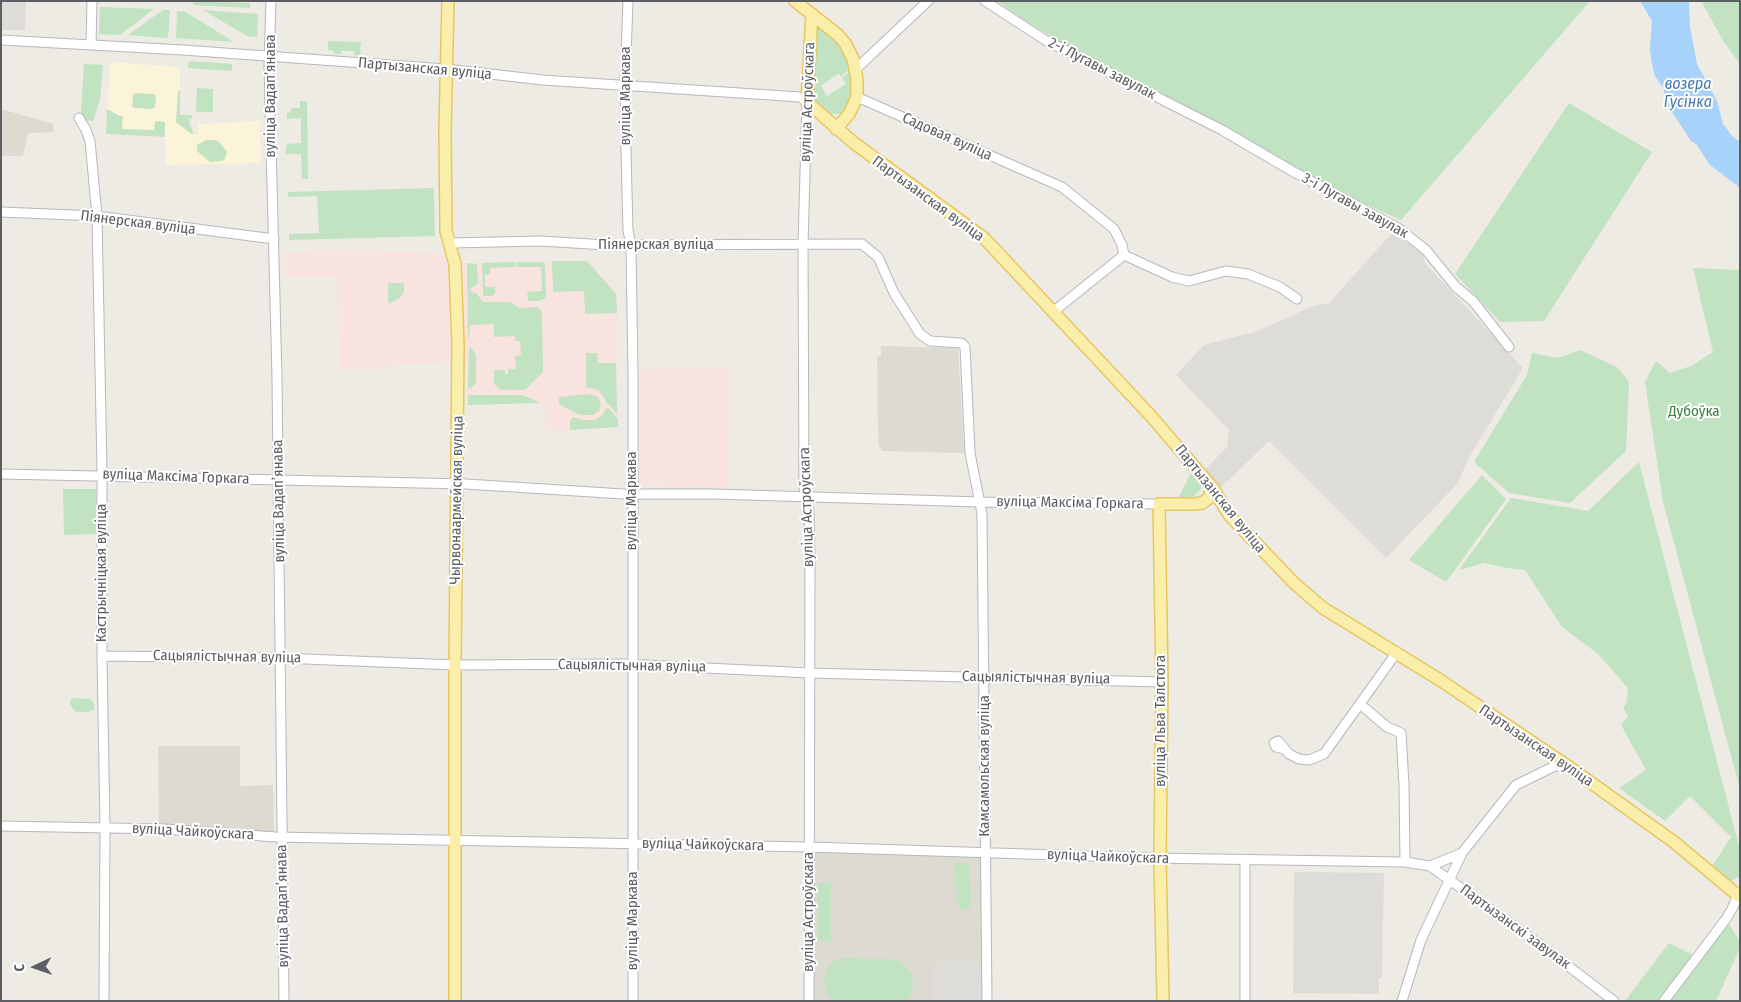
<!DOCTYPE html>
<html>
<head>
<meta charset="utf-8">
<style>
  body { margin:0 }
  #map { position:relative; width:1741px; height:1002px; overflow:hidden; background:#edebe3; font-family:"Fira Sans Condensed",sans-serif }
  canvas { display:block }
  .frame { position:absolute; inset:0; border:2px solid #5b5e62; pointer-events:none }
  .north { position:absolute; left:10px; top:942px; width:50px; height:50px; -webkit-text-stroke:4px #fff; paint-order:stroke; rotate:267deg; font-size:14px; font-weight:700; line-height:20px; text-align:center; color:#5b5e62 }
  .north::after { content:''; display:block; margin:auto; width:18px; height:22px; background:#5b5e62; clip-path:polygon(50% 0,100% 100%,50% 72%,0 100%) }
</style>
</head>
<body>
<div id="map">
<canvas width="1741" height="1002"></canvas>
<div class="frame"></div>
<div class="north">С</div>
</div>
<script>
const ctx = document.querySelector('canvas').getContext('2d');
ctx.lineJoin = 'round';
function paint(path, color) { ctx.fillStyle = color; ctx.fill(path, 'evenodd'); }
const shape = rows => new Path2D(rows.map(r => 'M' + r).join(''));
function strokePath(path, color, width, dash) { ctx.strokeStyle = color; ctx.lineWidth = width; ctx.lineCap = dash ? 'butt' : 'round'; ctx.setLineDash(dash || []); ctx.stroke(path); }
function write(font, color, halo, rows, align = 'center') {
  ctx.font = font + ' "Fira Sans Condensed",sans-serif'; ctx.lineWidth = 4; ctx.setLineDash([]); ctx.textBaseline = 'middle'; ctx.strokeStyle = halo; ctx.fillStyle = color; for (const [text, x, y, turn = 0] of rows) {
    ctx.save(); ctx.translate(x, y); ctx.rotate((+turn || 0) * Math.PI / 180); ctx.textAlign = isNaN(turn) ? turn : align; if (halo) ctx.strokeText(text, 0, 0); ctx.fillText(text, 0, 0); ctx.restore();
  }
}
const commercial = shape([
  [110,62,180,67,180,91,178,91,176,122,193,135,198,135,198,124,260,121,261,163,166,165,165,137,106,134]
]);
const industrial = shape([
  [1,1,26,1,25,30,1,30],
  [1392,233,1424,252,1424,262,1523,368,1470,456,1457,484,1386,558,1269,441,1219,489,1199,476,1227,447,1229,430,1176,375,1204,345,1255,332,1302,311,1316,305,1328,304],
  [1294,872,1384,873,1382,978,1379,978,1379,994,1293,993],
  [983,961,983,1001,931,1001,931,962]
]);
const education = shape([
  [1,109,53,124,54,132,28,133,23,156,1,156],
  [881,346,958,348,964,453,882,451,879,445,878,431,877,357,881,356],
  [158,746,240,746,240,786,273,785,274,832,159,827],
  [813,850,981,857,983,961,931,962,931,1001,811,1001]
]);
const medical = shape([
  [328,250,441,253,465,263,587,260,617,294,618,427,546,431,545,406,541,403,468,405,467,366,444,363,391,365,384,369,340,370,337,276,286,276,285,253],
  [729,368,728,488,640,485,640,369]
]);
const green = shape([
  [194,1,250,3,250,8,193,5],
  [997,1,1590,1,1401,220,1340,193,1283,163,1229,129,1093,61,1027,22],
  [1701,1,1740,1,1740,64,1724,42],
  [100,7,154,9,120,35,99,34],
  [163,10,170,10,168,38,128,35],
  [203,10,258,14,257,37,247,36],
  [177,11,184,11,234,42,176,38],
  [814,20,837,40,852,67,841,77,839,73,821,86,827,96,846,84,842,78,853,69,854,95,840,114,830,114,812,101],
  [328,41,361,42,360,55,354,55,354,51,341,51,341,54,334,54,334,51,328,50],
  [189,61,232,64,232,71,188,68],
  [84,64,103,65,100,100,93,121,85,120,81,112],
  [197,88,213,89,213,112,196,112],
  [178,91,180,91,180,115,192,115,192,119,189,119,190,127,192,127,193,135,176,122],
  [136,93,154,94,156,97,155,107,152,109,135,108,132,106,133,95],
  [300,101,307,101,308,179,302,179,301,154,285,154,287,144,301,143,301,118,287,119,287,113,291,112,291,108,300,108],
  [1569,103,1652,152,1544,321,1500,322,1455,274],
  [107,109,118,115,123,116,122,129,154,130,155,121,165,122,165,137,106,134],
  [206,140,216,140,220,143,227,152,225,159,222,161,210,162,197,151,197,145],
  [434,188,435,236,289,240,289,234,319,233,317,196,288,197,288,192],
  [552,261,587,261,616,294,617,313,585,314,584,291,553,292],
  [515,262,515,267,490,268,490,274,485,275,485,287,495,287,495,293,492,296,484,296,483,294,482,263],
  [516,262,543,262,545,264,546,298,539,301,528,301,527,292,542,291,541,267,517,267],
  [467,263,477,264,478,284,470,289,473,293,476,293,483,302,510,302,520,308,537,307,542,311,543,372,525,390,501,390,494,384,494,370,505,370,505,374,508,375,508,369,516,369,515,356,521,355,520,341,515,341,515,336,494,337,494,324,470,325,469,336,468,340],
  [1693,268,1740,270,1740,789,1663,502,1645,382,1656,361,1670,373,1691,366,1713,352],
  [388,283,404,283,404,292,399,299,388,304],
  [469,347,473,349,476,355,476,384,470,388,468,389],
  [1580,350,1617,367,1629,382,1626,451,1570,503,1509,493,1474,462,1527,375,1532,353,1558,358],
  [586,353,597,353,598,363,616,363,617,414,609,404,606,404,605,399,598,390,586,387],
  [587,394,597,396,601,404,599,411,593,415,580,415,559,404,559,397],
  [468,395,523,395,540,403,468,405],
  [606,408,609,408,618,419,618,427,570,430,570,420,573,417,583,420,595,420,602,415],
  [1639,462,1740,850,1740,876,1731,881,1711,868,1731,837,1690,796,1665,821,1619,788,1646,770,1621,725,1628,716,1623,707,1627,702,1628,688,1598,654,1562,627,1525,570,1507,568,1484,563,1459,570,1511,498,1588,511],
  [1191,473,1201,484,1201,489,1193,497,1179,497],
  [1482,475,1506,499,1446,582,1409,560],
  [63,489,96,489,97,534,64,535],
  [76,698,91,699,94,704,94,710,88,712,76,712,71,706,70,702,72,699],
  [955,863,969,863,971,903,969,909,961,910,957,903,956,897,958,890,955,887,956,876,953,866],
  [817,883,831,883,831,941,817,941],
  [1729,924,1740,942,1740,948,1716,1001,1625,1001,1669,943,1701,959],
  [843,958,893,959,900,961,912,973,913,988,910,996,906,1001,834,1001,830,997,826,990,824,981,826,973,829,966,835,960]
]);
const water = shape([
  [1640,1,1689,1,1690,27,1697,64,1717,101,1723,124,1732,136,1740,142,1740,188,1709,164,1697,145,1691,141,1668,106,1664,97,1664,89,1655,76,1652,64,1650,49,1652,21]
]);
const minor = shape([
  [271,1,269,66,277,378,284,1001],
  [628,1,625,85,626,152,628,230,631,246,633,376,633,1001],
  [985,1,1045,40,1222,130,1292,171,1398,228,1426,250,1456,287,1473,301,1509,347],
  [1,40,183,50,446,69,543,80,800,97,807,102,803,244,804,487,809,512,810,554,809,1001],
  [91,45,92,1],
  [856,69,928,1],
  [857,97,1062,187,1114,229,1122,245,1124,255,1053,312],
  [79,118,86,130,90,141,97,216,102,470,102,656,105,828,104,1001],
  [1,212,97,216,274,239],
  [450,243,540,241,607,245,862,244,878,257,894,293,920,334,930,341,961,343,963,344,965,347,970,453,982,514,987,1001],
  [1124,255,1172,277,1189,281,1226,271,1248,274,1280,287,1297,299],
  [1,474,466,484,623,494,713,494,981,502,1159,504],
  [102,656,280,658,455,665,624,664,809,673,1162,682],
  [1360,704,1387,727,1401,733,1404,785,1405,862],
  [1285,749,1276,747,1274,743,1278,741,1289,754,1299,759,1309,760,1324,754,1397,652],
  [1,826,164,829,276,837,810,847,1150,858,1405,862,1430,866,1542,946,1614,1001],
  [1245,861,1245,1001],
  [1430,866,1462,853],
  [1402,1001,1421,940,1462,853,1516,785,1555,766,1569,767],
  [1664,1001,1726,919,1732,909,1738,895]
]);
const major = shape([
  [448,1,445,131,446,231,455,264,458,344,455,665,455,1001],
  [795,1,838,35,845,43,853,59,857,79,857,97,849,114,836,129],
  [812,14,807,102,854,143,984,238,1150,415,1212,487,1230,516,1294,583,1323,608,1440,680,1569,767,1674,842,1740,897],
  [1163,1001,1160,859,1162,682,1159,504,1194,504,1202,503,1209,498,1212,487]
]);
const streetNames = [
  ["Партызанская вуліца",425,69,5],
  ["2-і Лугавы завулак",1102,69,27],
  ["вуліца Вадапʼянава",271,96,-90],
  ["вуліца Маркава",626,96,-90],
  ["вуліца Астроўскага",808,102,-88],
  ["Садовая вуліца",947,137,24],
  ["Партызанская вуліца",928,199,36],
  ["3-і Лугавы завулак",1355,206,29],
  ["Піянерская вуліца",138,223,7],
  ["Піянерская вуліца",656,245],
  ["вуліца Максіма Горкага",176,477,2],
  ["Партызанская вуліца",1220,499,51],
  ["Чырвонаармейская вуліца",457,500,-89],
  ["вуліца Вадапʼянава",279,501,-91],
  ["вуліца Маркава",632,501,-90],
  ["вуліца Максіма Горкага",1070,503,1],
  ["вуліца Астроўскага",807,507,-92],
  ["Кастрычніцкая вуліца",102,573,-90],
  ["Сацыялістычная вуліца",227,657,1],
  ["Сацыялістычная вуліца",632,666,1],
  ["Сацыялістычная вуліца",1036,678,1],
  ["вуліца Льва Талстога",1161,721,-90],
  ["Партызанская вуліца",1536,746,34],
  ["Камсамольская вуліца",985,766,-90],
  ["вуліца Чайкоўскага",193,832,3],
  ["вуліца Чайкоўскага",703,845,1],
  ["вуліца Чайкоўскага",1108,857,2],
  ["вуліца Вадапʼянава",283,906,-91],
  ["вуліца Астроўскага",809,912,-90],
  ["вуліца Маркава",633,921,-90],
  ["Партызанскі завулак",1515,927,36]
];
const parkNames = [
  ["Дубоўка",1694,412]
];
const waterNames = [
  ["возера",1688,85],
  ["Гусінка",1688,103]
];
paint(commercial, '#fbf4d9');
paint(industrial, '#dedcd7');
paint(education, '#dcdad1');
paint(medical, '#f9e3df');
paint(green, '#c1e3c2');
paint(water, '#a7d2f9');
strokePath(minor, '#b5b8bc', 11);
strokePath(major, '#e7c661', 14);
strokePath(minor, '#fff', 9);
strokePath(major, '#f9efab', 11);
write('15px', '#5b5e62', '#fff', streetNames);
write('15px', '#3b8241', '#fff', parkNames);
write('italic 16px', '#4878b2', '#fff', waterNames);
</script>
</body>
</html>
